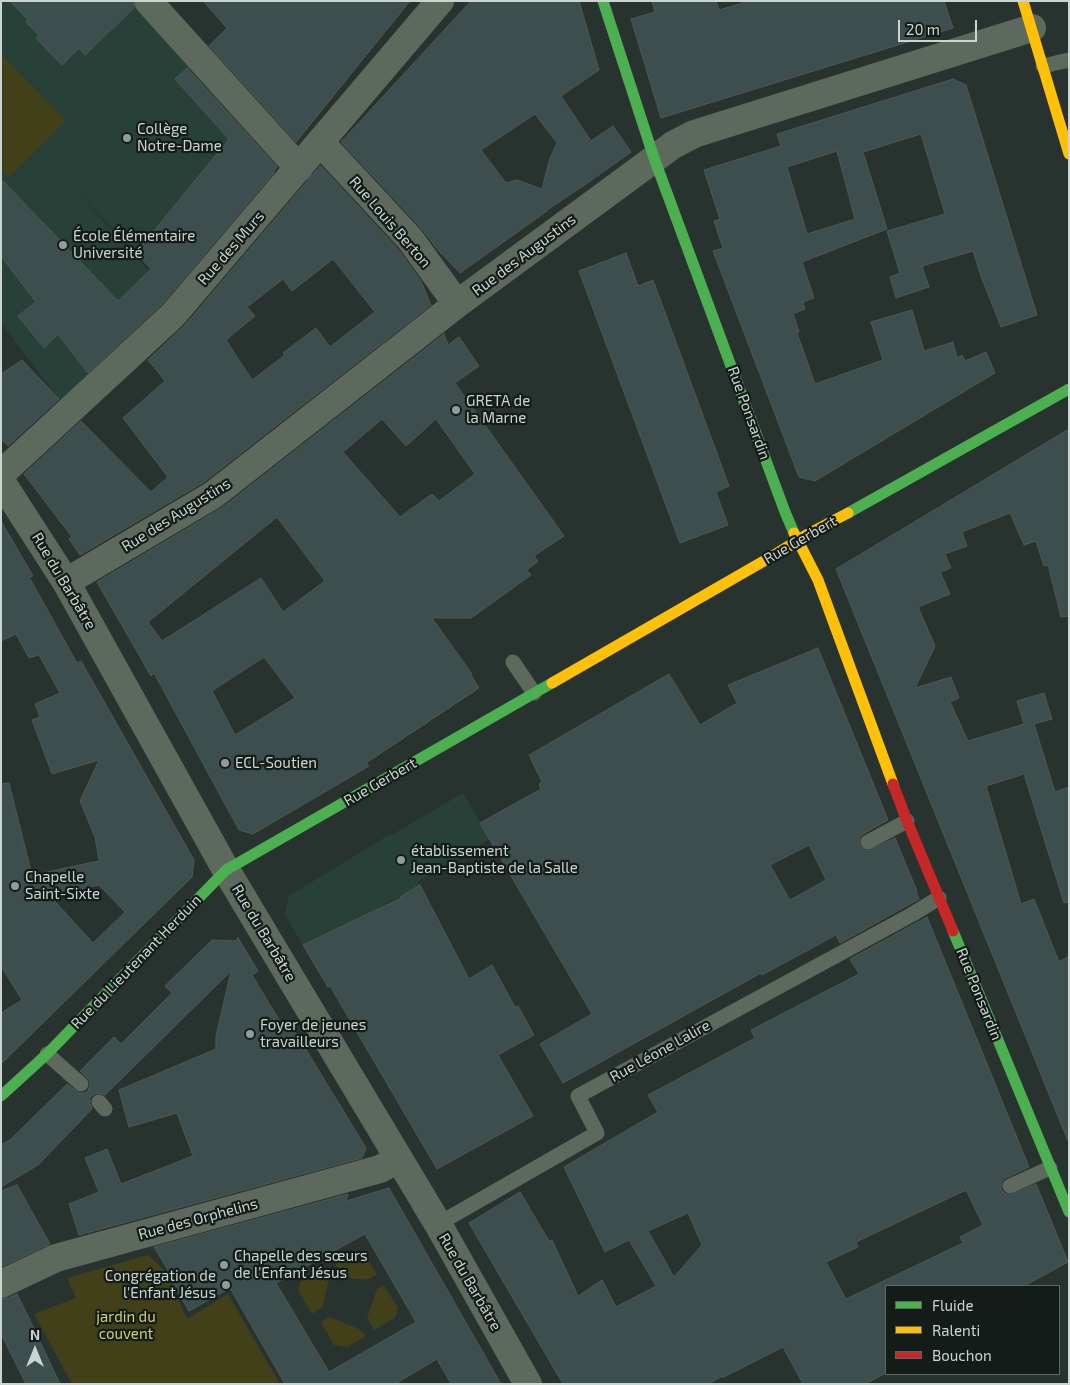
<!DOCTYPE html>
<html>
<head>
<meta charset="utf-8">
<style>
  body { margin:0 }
  #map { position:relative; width:1070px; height:1385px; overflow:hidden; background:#28332f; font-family:"Exo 2",sans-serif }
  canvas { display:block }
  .frame { position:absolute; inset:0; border:2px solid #cad5d1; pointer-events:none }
  .legend { position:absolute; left:885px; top:1285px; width:175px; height:90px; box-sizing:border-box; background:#141c19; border:1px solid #5d6663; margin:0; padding:6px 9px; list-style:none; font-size:15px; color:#cad5d1 }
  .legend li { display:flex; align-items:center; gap:10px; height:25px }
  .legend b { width:25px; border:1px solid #5d6663 }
  .north { position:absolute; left:10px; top:1325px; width:50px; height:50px; -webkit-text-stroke:4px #141c19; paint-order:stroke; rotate:0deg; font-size:14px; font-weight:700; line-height:20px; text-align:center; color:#cad5d1 }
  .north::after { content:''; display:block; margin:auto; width:18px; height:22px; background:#cad5d1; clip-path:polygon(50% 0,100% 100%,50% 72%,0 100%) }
  .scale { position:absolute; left:898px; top:20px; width:79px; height:22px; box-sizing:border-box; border:2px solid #cad5d1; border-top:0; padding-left:6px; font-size:15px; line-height:18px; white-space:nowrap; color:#cad5d1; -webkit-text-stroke:4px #141c19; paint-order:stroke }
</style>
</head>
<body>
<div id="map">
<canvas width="1070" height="1385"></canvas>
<div class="frame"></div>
<ul class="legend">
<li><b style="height:6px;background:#4caf50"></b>Fluide</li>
<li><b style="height:6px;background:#ffc107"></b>Ralenti</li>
<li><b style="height:6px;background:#c62828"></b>Bouchon</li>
</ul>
<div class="north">N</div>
<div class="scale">20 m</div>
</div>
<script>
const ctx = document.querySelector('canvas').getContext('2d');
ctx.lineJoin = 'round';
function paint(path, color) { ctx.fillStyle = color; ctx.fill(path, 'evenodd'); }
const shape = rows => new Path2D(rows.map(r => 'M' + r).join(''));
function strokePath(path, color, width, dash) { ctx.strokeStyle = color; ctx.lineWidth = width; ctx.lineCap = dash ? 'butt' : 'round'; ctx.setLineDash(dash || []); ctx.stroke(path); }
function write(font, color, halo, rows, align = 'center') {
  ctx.font = font + ' "Exo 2",sans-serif'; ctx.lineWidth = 4.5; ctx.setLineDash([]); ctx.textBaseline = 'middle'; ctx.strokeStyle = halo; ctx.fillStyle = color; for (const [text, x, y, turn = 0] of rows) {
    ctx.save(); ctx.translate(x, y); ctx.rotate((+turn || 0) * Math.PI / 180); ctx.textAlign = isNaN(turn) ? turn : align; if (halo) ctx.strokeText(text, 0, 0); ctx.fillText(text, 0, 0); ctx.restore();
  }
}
const built = shape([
  [1,1,129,1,279,165,174,293,66,180,173,297,64,405,1,323],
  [463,793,490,839,418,881,420,886,369,913,303,945,285,915,289,896,392,833,393,834]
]);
const green = shape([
  [1,54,66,121,9,177,1,169],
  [356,1251,362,1252,377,1274,367,1280,342,1277,335,1263],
  [148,1255,166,1272,187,1319,228,1294,280,1384,72,1384,34,1314,76,1298,67,1278],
  [322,1270,329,1278,323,1306,312,1314,298,1290,300,1282],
  [384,1286,398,1308,395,1318,374,1330,367,1318,377,1289],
  [329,1317,359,1329,366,1336,347,1347,334,1345,321,1322]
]);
const building = shape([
  [10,1,133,1,134,8,85,55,79,48,62,65,36,38,39,35,26,22,28,20,10,1],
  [203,1,410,1,296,142,209,46,227,28,203,1],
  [471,1,579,1,599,70,561,96,591,141,613,126,631,152,586,184,547,210,547,211,460,273,438,250,421,228,341,142,471,1],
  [535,114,557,143,550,158,542,189,517,180,506,183,481,150,535,114],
  [652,1,716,1,719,10,749,1,944,1,953,28,661,118,631,19,655,12,652,1],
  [187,68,277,167,273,172,274,173,162,304,88,373,58,334,44,348,18,316,36,302,1,256,1,179,118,301,151,269,136,253,229,139,175,79,187,68],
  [953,79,966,85,1037,315,1001,327,981,276,973,251,922,266,929,287,896,298,890,277,900,273,887,231,945,214,921,134,863,152,887,229,802,262,814,298,803,302,805,309,793,314,799,332,797,333,815,384,883,360,871,322,912,310,924,351,953,342,957,358,962,355,965,361,986,352,995,373,815,481,799,477,713,251,723,248,714,221,720,219,704,170,781,146,777,134,953,79],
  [837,151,855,219,807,234,787,167,837,151],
  [320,166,321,166,398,249,421,281,431,305,204,482,80,555,69,539,72,537,24,474,81,421,151,492,168,477,123,418,165,381,148,360,185,325,320,166],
  [333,259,375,312,330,347,316,328,283,353,285,355,252,380,226,340,255,316,247,307,283,279,292,291,333,259],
  [626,253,638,286,653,280,729,486,716,492,728,525,680,543,579,271,626,253],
  [444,334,448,345,459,337,479,366,455,383,564,536,534,556,538,561,527,570,531,575,471,618,432,618,472,674,471,675,479,688,366,763,369,766,253,834,239,830,154,673,151,676,97,582,223,507,444,334],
  [382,419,406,446,436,419,475,474,439,501,432,494,400,517,343,452,382,419],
  [277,517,325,581,283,612,261,578,162,641,148,622,277,517],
  [264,657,295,698,235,735,212,691,264,657],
  [22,360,59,399,8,446,1,439,1,374,22,360],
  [1069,429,1069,616,1061,617,1048,565,1044,566,1036,541,1024,545,1010,513,962,532,967,546,945,554,951,568,940,572,950,594,918,607,935,646,915,688,951,677,959,698,950,702,968,741,1024,724,1017,701,1044,693,1052,719,1034,724,1055,792,1069,787,1069,902,1064,903,1024,774,986,786,1021,904,1034,899,1059,962,1069,956,1069,1140,1068,1141,836,569,1069,429],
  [1,521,33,576,29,577,77,663,81,661,194,860,192,877,1,1064,1,1013,22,1000,1,966,1,784,9,783,32,875,99,861,95,837,80,801,99,760,52,774,32,720,40,717,35,704,60,693,39,655,29,658,16,634,1,641,1,521],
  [99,885,125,912,93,943,50,896,99,885],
  [818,648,888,820,863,834,860,838,859,842,860,846,864,850,868,851,895,838,917,891,916,891,919,899,840,943,836,935,762,975,761,973,563,1083,540,1044,592,1014,480,823,541,789,539,784,542,782,529,755,669,674,700,725,737,703,728,685,818,648],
  [809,845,826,880,790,900,770,865,809,845],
  [420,885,469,979,492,965,515,1007,518,1006,534,1035,498,1055,533,1116,437,1169,330,986,328,987,303,945,401,898,400,897,420,885],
  [927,917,1029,1167,1006,1178,1002,1181,1001,1186,1001,1189,1004,1193,1010,1195,1036,1184,1068,1262,1024,1286,886,1286,886,1373,865,1384,803,1384,783,1347,724,1377,721,1377,708,1384,563,1384,469,1223,520,1192,549,1241,552,1240,578,1296,602,1280,616,1307,656,1286,629,1240,605,1252,564,1167,658,1112,648,1095,755,1038,751,1030,859,974,850,959,927,917],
  [966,1190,983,1225,960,1237,963,1243,846,1299,826,1262,858,1247,856,1242,966,1190],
  [688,1213,702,1245,674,1277,648,1231,688,1213],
  [238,938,258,971,252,975,287,1033,294,1030,366,1148,362,1158,79,1235,69,1204,99,1192,85,1158,107,1149,121,1184,193,1156,177,1113,129,1127,119,1090,216,1049,216,1036,231,971,105,1095,98,1093,93,1095,90,1098,90,1103,92,1109,38,1165,1,1187,1,1145,11,1139,67,1084,79,1093,84,1093,88,1091,90,1085,90,1081,80,1071,114,1037,121,1044,172,993,165,986,212,940,237,941,238,938],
  [17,1185,50,1244,1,1267,1,1191,17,1185],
  [389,1188,501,1384,451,1384,437,1359,395,1384,285,1384,230,1288,189,1311,166,1272,168,1270,154,1247,348,1194,346,1201,389,1188],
  [365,1234,416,1322,329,1372,276,1283,365,1234],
  [17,1294,27,1314,60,1384,26,1384,1,1334,1,1299,8,1298,17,1294]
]);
const lane = shape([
  [1043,66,1069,60],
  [513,662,534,693],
  [868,842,907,821],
  [47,1054,81,1084],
  [99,1102,105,1109],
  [1010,1186,1050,1168],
  [438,1224,597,1133,578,1096,911,915,939,898]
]);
const street = shape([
  [148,1,299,168],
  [320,142,410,239,457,304],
  [1,474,173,315,440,1],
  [1,481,66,582,226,870,438,1224,528,1384],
  [66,582,213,495,457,304,673,145,694,134,1032,28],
  [1,1284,56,1258,380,1169,398,1159]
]);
const fast = shape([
  [603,1,654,158,785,512,794,533],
  [848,513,1069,389],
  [953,931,1069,1212],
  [1,1096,47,1054,226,870,552,683]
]);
const slow = shape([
  [1023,1,1069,154],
  [794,533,818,580,893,784],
  [552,683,776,554,808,534,848,513]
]);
const jam = shape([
  [893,784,907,821,953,931]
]);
const markers = [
  [127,138,5,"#919c98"],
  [63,245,5,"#919c98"],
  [456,410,5,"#919c98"],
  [225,763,5,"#919c98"],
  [401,860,5,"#919c98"],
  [15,886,5,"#919c98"],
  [250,1034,5,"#919c98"],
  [224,1265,5,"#919c98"],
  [226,1285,5,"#919c98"]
];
const poiNames = [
  ["Collège",137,129],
  ["Notre-Dame",137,146],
  ["École Élémentaire",73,236],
  ["Université",73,253],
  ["GRETA de",466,401],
  ["la Marne",466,418],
  ["ECL-Soutien",235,763],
  ["établissement",411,851],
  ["Jean-Baptiste de la Salle",411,868],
  ["Chapelle",25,877],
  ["Saint-Sixte",25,894],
  ["Foyer de jeunes",260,1025],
  ["travailleurs",260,1042],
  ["Chapelle des sœurs",234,1256],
  ["de l'Enfant Jésus",234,1273],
  ["Congrégation de",216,1276,"right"],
  ["l'Enfant Jésus",216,1293,"right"]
];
const streetNames = [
  ["Rue Louis Berton",390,222,49],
  ["Rue des Murs",231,248,-49],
  ["Rue des Augustins",524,255,-37],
  ["Rue Ponsardin",749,413,70],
  ["Rue des Augustins",176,515,-32],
  ["Rue Gerbert",800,540,-30],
  ["Rue du Barbâtre",64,581,59],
  ["Rue Gerbert",380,782,-30],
  ["Rue du Barbâtre",264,933,59],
  ["Rue du Lieutenant Herduin",136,962,-46],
  ["Rue Ponsardin",979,994,68],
  ["Rue Léone Lalire",660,1051,-29],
  ["Rue des Orphelins",198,1219,-15],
  ["Rue du Barbâtre",470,1282,60]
];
const parkNames = [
  ["jardin du",126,1317],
  ["couvent",126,1334]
];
paint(built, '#284138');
paint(green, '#414019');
paint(building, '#3c4e4d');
strokePath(building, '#4e5856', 1);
strokePath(lane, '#5e695d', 15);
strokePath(street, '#5e695d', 28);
strokePath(fast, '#4caf50', 11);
strokePath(slow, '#ffc107', 11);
strokePath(jam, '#c62828', 11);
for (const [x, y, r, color] of markers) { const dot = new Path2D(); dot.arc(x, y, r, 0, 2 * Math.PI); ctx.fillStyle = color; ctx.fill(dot); strokePath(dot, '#141c19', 2); }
write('15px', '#cad5d1', '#141c19', poiNames, 'left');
write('15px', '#cad5d1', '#141c19', streetNames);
write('15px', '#d3cf71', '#141c19', parkNames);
</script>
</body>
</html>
